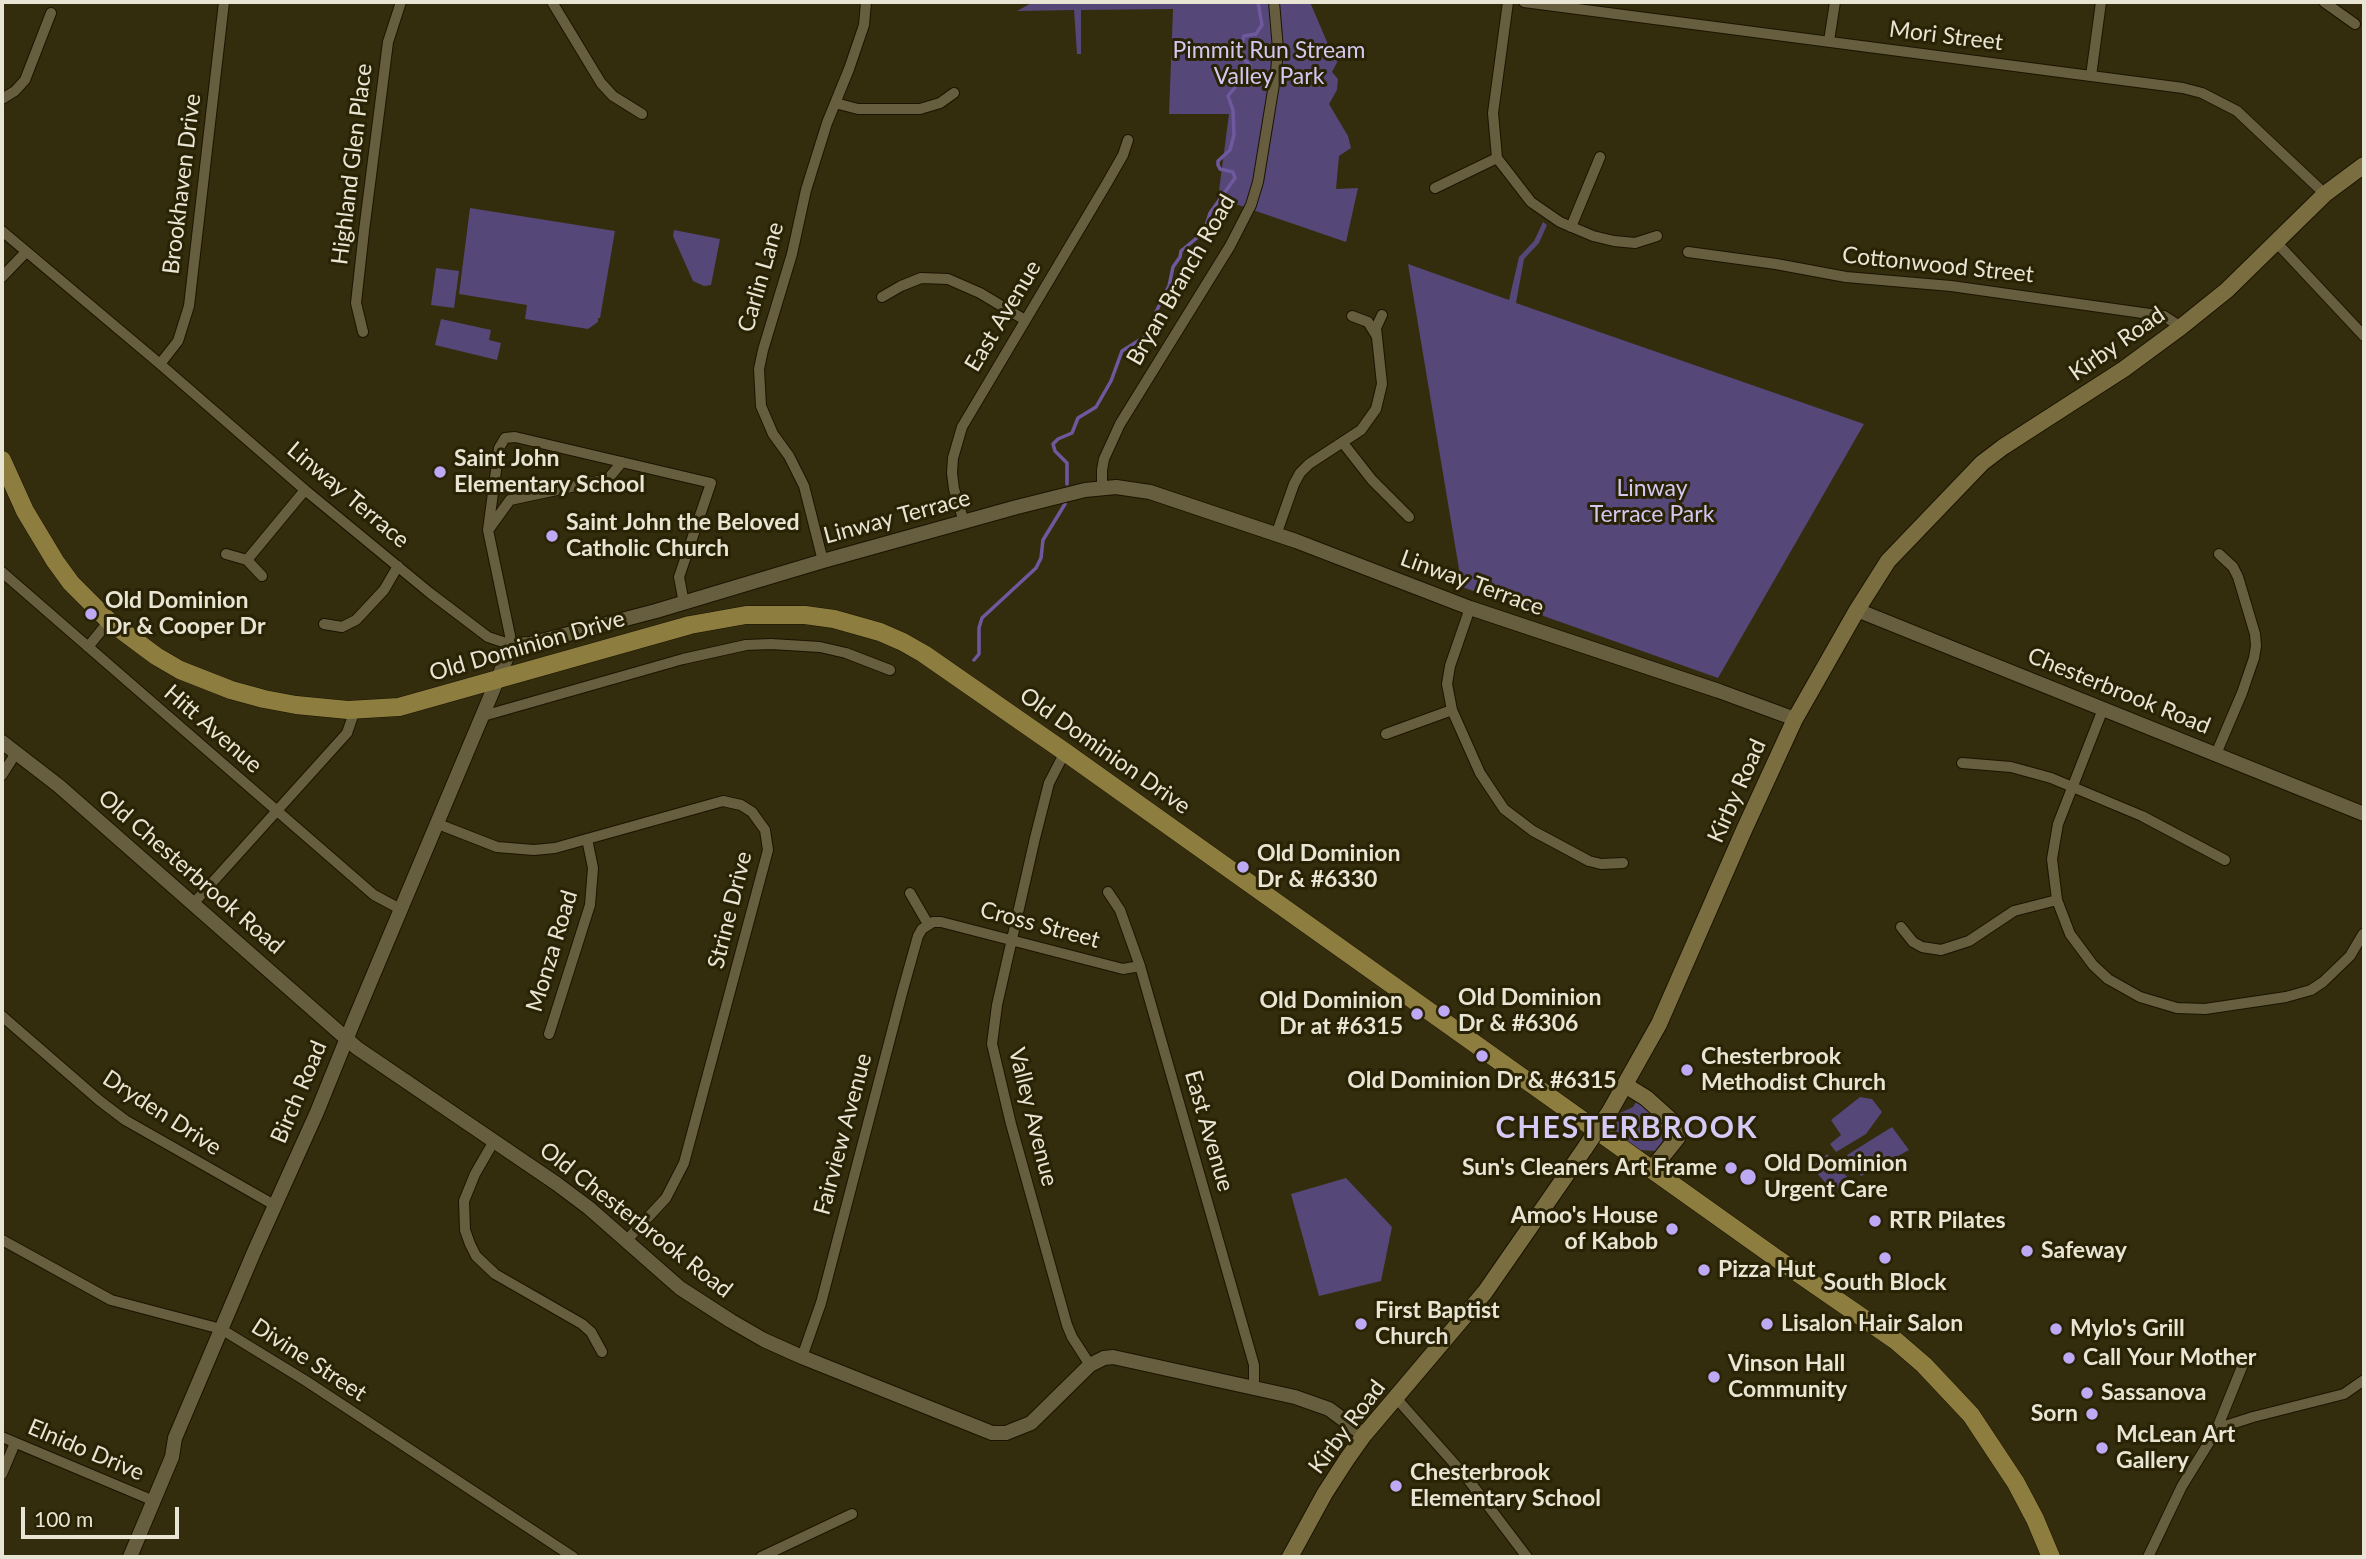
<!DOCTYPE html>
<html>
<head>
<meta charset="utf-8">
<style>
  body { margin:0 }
  #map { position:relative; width:2366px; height:1559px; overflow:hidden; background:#332c0d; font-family:Lato,sans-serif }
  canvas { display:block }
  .frame { position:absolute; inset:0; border:4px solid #e9e5d4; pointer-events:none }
  .scale { position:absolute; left:21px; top:1507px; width:158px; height:32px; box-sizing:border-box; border:4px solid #e9e5d4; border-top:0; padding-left:9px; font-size:21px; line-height:24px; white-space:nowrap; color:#e9e5d4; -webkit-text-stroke:5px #292204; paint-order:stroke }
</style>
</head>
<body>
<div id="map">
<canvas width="2366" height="1559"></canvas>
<div class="frame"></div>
<div class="scale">100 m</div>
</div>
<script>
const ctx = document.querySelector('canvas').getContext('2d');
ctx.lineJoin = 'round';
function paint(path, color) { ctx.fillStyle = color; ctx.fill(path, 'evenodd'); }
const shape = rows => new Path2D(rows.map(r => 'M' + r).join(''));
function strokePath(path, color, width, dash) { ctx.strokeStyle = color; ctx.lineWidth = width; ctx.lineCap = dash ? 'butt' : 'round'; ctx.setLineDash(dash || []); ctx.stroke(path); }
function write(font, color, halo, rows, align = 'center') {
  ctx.font = font + ' Lato,sans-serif'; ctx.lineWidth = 6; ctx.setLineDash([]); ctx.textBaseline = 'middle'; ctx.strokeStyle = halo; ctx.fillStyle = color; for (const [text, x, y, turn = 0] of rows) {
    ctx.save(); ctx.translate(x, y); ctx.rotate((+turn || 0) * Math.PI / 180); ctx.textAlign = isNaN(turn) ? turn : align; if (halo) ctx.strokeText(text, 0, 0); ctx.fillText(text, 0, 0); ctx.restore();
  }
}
const green = shape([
  [1033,2,1310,2,1330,49,1343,51,1332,72,1338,79,1337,90,1329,104,1348,136,1351,148,1339,156,1336,189,1358,188,1346,242,1218,198,1229,114,1169,114,1173,9,1081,10,1081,54,1077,54,1074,10,1017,11],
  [470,208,615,231,600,318,598,318,598,322,588,329,525,319,527,305,459,294],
  [1543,222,1547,225,1539,243,1524,259,1516,303,1864,424,1718,678,1462,587,1408,264,1509,300,1519,257,1534,241],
  [674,230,720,239,711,285,704,286,693,281,673,236],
  [436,268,459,271,454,308,431,305],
  [441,319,491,330,489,340,501,343,497,360,435,345],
  [1860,1097,1872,1099,1882,1112,1866,1134,1836,1152,1830,1144,1841,1135,1831,1120],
  [1636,1102,1645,1106,1665,1122,1670,1132,1655,1151,1640,1150,1609,1130,1620,1113,1633,1107],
  [1892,1127,1909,1150,1861,1176,1847,1155],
  [1827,1154,1849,1179,1833,1192,1812,1167],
  [1346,1178,1392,1227,1381,1281,1319,1296,1291,1194]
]);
const stream = shape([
  [1067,484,1067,463,1055,451,1053,444,1058,439,1072,433,1078,418,1096,407,1111,381,1122,351,1154,331,1156,312,1169,286,1173,267,1180,257,1181,251,1204,232,1210,213,1235,178,1233,172,1220,169,1218,165,1218,161,1230,150,1234,135,1233,110,1228,96,1250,69,1250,65,1239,55,1244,36,1256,34,1262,25,1258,2],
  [974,660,979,654,979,628,982,618,1036,568,1041,558,1043,540,1065,504]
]);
const minor = shape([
  [552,2,601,83,613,96,642,114],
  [1508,2,1493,113,1497,158,1531,202,1560,222,1593,236,1614,241,1635,243,1657,236],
  [1524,2,2183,88,2202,93,2237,111,2325,194],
  [2324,2,2355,24],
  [1829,41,1835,2],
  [2091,76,2101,2],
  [2,99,15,91,25,80,51,13],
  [835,103,858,109,920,109,940,103,954,93],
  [1435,188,1497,158],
  [1571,227,1600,157],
  [2,231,160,364,305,490,430,593,488,637,512,645,488,530,499,448,505,438,515,437,711,483,679,577,684,603],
  [2276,242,2364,336],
  [1688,252,1776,264,1846,277,1951,286,2164,316,2181,327],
  [2,277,26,252],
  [882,297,901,286,921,278,948,279,980,293,1025,320],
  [1352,316,1368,322,1376,335],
  [363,332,356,303,364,231,388,42,401,2],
  [160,364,178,341,189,306,224,2],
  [1343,443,1372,480,1409,517],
  [1102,487,1102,470,1104,459,1120,424,1230,246,1251,205,1258,182,1276,72,1278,49,1274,2],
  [964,522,954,489,952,473,953,458,962,427,1107,183,1123,155,1128,140],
  [489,529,510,500,608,479,622,462],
  [1276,535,1294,484,1300,473,1309,464,1361,430,1376,409,1382,384,1376,328,1382,315],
  [226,554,247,560,262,576],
  [247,560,305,490],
  [823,561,804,486,789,456,773,434,761,406,759,369,763,350,792,254,806,190,827,123,849,69,864,25,866,2],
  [2,572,374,895,402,910],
  [1470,608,1450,666,1447,684,1452,710,1480,773,1504,809,1533,831,1589,861,1601,864,1623,863],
  [324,624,342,627,356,620,384,590,398,566],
  [88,647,109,621],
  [2103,709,2058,824,2052,859,2057,900,2070,934,2093,965,2108,979,2140,997,2177,1008,2205,1009,2286,997,2311,990,2323,982,2350,956,2363,934],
  [483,716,683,659,746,645,771,644,820,647,846,653,890,670],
  [1386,734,1452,710],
  [1065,752,1049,783,1035,838,997,1005,992,1044,1011,1124,1067,1325,1072,1337,1090,1365],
  [2216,754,2242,693,2254,658,2256,646,2255,634,2238,577,2233,567,2219,554],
  [1962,763,2011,767,2051,778,2142,816,2225,860],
  [2,775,16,753],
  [438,824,497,847,534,850,555,848,723,801,741,805,752,812,765,830,768,850,684,1163,666,1198,626,1241],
  [1108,892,1120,910,1140,966,1254,1365,1254,1387],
  [910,893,928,924],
  [192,905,347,733,355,710],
  [1901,927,1913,942,1922,947,1941,950,1969,941,2014,911,2057,900],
  [2,1016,100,1101,125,1120,276,1206],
  [549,1034,590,905,593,868,587,839],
  [494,1141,475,1174,464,1201,465,1230,470,1244,476,1256,495,1274,582,1324,591,1332,602,1352],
  [2,1240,111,1300,221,1329,306,1381,573,1557],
  [802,1357,821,1303,902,993,918,936,922,929,933,922,941,922,1123,969,1140,966],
  [1397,1399,1467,1478,1527,1557],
  [2216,1431,2246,1357],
  [2,1437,154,1501],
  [2,1474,15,1443],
  [761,1557,852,1514],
  [2148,1557,2182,1486,2216,1431,2225,1426,2253,1417,2344,1394,2364,1380]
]);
const tertiary = shape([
  [1857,610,2364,814],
  [2,742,59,786,357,1048,557,1184,589,1208,680,1288,731,1321,764,1340,802,1357,992,1433,1006,1433,1031,1423,1090,1365,1104,1358,1113,1357,1295,1397,1329,1409,1364,1435],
  [130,1557,172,1457,175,1438,254,1252,317,1112,353,1023,512,645,530,644,656,611,823,561,1017,507,1085,490,1116,487,1150,492,1296,541,1470,608,1719,691,1795,719]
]);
const secondary = shape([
  [1625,1085,1646,1098,1675,1124,1677,1138,1652,1169],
  [1610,1111,1659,1024,1744,830,1795,719,1857,610,1888,561,1982,463,2003,447,2124,369,2181,327,2227,290,2325,194,2364,165],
  [1290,1557,1325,1493,1347,1459,1364,1435,1485,1292,1585,1148]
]);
const primary = shape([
  [2,460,25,511,55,561,71,583,109,621,156,656,180,670,231,690,264,699,296,705,348,710,399,707,690,625,746,615,805,615,834,619,880,632,903,642,924,654,1065,752,1776,1258,1895,1340,1924,1365,1971,1415,2016,1483,2035,1519,2051,1557]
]);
const secondaryBridge = shape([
  [1585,1148,1610,1111]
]);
const markers = [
  [440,472,7,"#bea9f4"],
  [552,536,7,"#bea9f4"],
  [91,614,7,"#bea9f4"],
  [1243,867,7,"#bea9f4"],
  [1444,1011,7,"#bea9f4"],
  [1417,1014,7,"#bea9f4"],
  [1482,1056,7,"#bea9f4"],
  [1687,1070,7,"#bea9f4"],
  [1731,1168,7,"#bea9f4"],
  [1748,1177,9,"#bea9f4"],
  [1875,1221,7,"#bea9f4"],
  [1672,1229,7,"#bea9f4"],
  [2027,1251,7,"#bea9f4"],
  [1885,1258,7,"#bea9f4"],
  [1704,1270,7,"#bea9f4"],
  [1361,1324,7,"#bea9f4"],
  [1767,1324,7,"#bea9f4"],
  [2056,1329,7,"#bea9f4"],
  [2069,1358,7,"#bea9f4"],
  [1714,1377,7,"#bea9f4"],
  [2087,1393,7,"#bea9f4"],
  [2092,1414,7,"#bea9f4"],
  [2102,1448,7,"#bea9f4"],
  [1396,1486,7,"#bea9f4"]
];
const streetNames = [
  ["Mori Street",1946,36,7],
  ["Highland Glen Place",352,164,-83],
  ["Brookhaven Drive",182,184,-83],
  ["Cottonwood Street",1938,265,6],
  ["Carlin Lane",761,277,-74],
  ["Bryan Branch Road",1181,280,-60],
  ["East Avenue",1003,316,-59],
  ["Kirby Road",2117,344,-35],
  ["Linway Terrace",348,495,40],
  ["Linway Terrace",897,517,-15],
  ["Linway Terrace",1472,583,20],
  ["Old Dominion Drive",527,646,-16],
  ["Chesterbrook Road",2119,691,22],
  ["Hitt Avenue",213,729,41],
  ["Old Dominion Drive",1105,751,35],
  ["Kirby Road",1737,791,-66],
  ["Old Chesterbrook Road",191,872,41],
  ["Strine Drive",730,910,-76],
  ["Cross Street",1040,925,15],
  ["Monza Road",552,951,-73],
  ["Birch Road",299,1092,-67],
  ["Dryden Drive",162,1113,33],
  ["Valley Avenue",1033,1117,76],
  ["East Avenue",1209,1131,74],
  ["Fairview Avenue",843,1134,-75],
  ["Old Chesterbrook Road",636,1220,38],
  ["Divine Street",309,1360,33],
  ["Kirby Road",1347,1427,-53],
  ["Elnido Drive",86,1450,23]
];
const parkNames = [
  ["Pimmit Run Stream",1269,51],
  ["Valley Park",1269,77],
  ["Linway",1652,489],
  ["Terrace Park",1652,515]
];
const poiNames = [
  ["Saint John",454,459],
  ["Elementary School",454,485],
  ["Saint John the Beloved",566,523],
  ["Catholic Church",566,549],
  ["Old Dominion",105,601],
  ["Dr & Cooper Dr",105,627],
  ["Old Dominion",1257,854],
  ["Dr & #6330",1257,880],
  ["Old Dominion",1458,998],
  ["Dr & #6306",1458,1024],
  ["Old Dominion",1403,1001,"right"],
  ["Dr at #6315",1403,1027,"right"],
  ["Chesterbrook",1701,1057],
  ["Methodist Church",1701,1083],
  ["Old Dominion Dr & #6315",1482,1081,"center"],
  ["Old Dominion",1764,1164],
  ["Urgent Care",1764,1190],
  ["Sun's Cleaners Art Frame",1717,1168,"right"],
  ["Amoo's House",1658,1216,"right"],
  ["of Kabob",1658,1242,"right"],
  ["RTR Pilates",1889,1221],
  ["Safeway",2041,1251],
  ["Pizza Hut",1718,1270],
  ["South Block",1885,1283,"center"],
  ["First Baptist",1375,1311],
  ["Church",1375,1337],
  ["Lisalon Hair Salon",1781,1324],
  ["Mylo's Grill",2070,1329],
  ["Call Your Mother",2083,1358],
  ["Vinson Hall",1728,1364],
  ["Community",1728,1390],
  ["Sassanova",2101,1393],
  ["Sorn",2078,1414,"right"],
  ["McLean Art",2116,1435],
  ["Gallery",2116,1461],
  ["Chesterbrook",1410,1473],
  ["Elementary School",1410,1499]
];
const districtNames = [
  ["CHESTERBROOK",1627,1128]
];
paint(green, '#554777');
strokePath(stream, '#6f599e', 3.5);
strokePath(minor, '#1b1400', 12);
strokePath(tertiary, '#1b1400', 16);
strokePath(secondary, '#1b1400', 18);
strokePath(primary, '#1b1400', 19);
strokePath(minor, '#665e3f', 10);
strokePath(tertiary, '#665e3f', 14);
strokePath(secondary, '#7a6e40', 16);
strokePath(primary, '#8d7e40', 18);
strokePath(secondaryBridge, '#1b1400', 18, []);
strokePath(secondaryBridge, '#7a6e40', 16);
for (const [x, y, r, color] of markers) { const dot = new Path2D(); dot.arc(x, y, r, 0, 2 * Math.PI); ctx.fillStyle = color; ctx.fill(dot); strokePath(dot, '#292204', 2.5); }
write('23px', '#e9e5d4', '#292204', streetNames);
write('23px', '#d3c8f0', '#292204', parkNames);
write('bold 23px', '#e9e5d4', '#292204', poiNames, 'left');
ctx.letterSpacing = '2px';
write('bold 30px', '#d5caf5', '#292204', districtNames);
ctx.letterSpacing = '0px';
</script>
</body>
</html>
